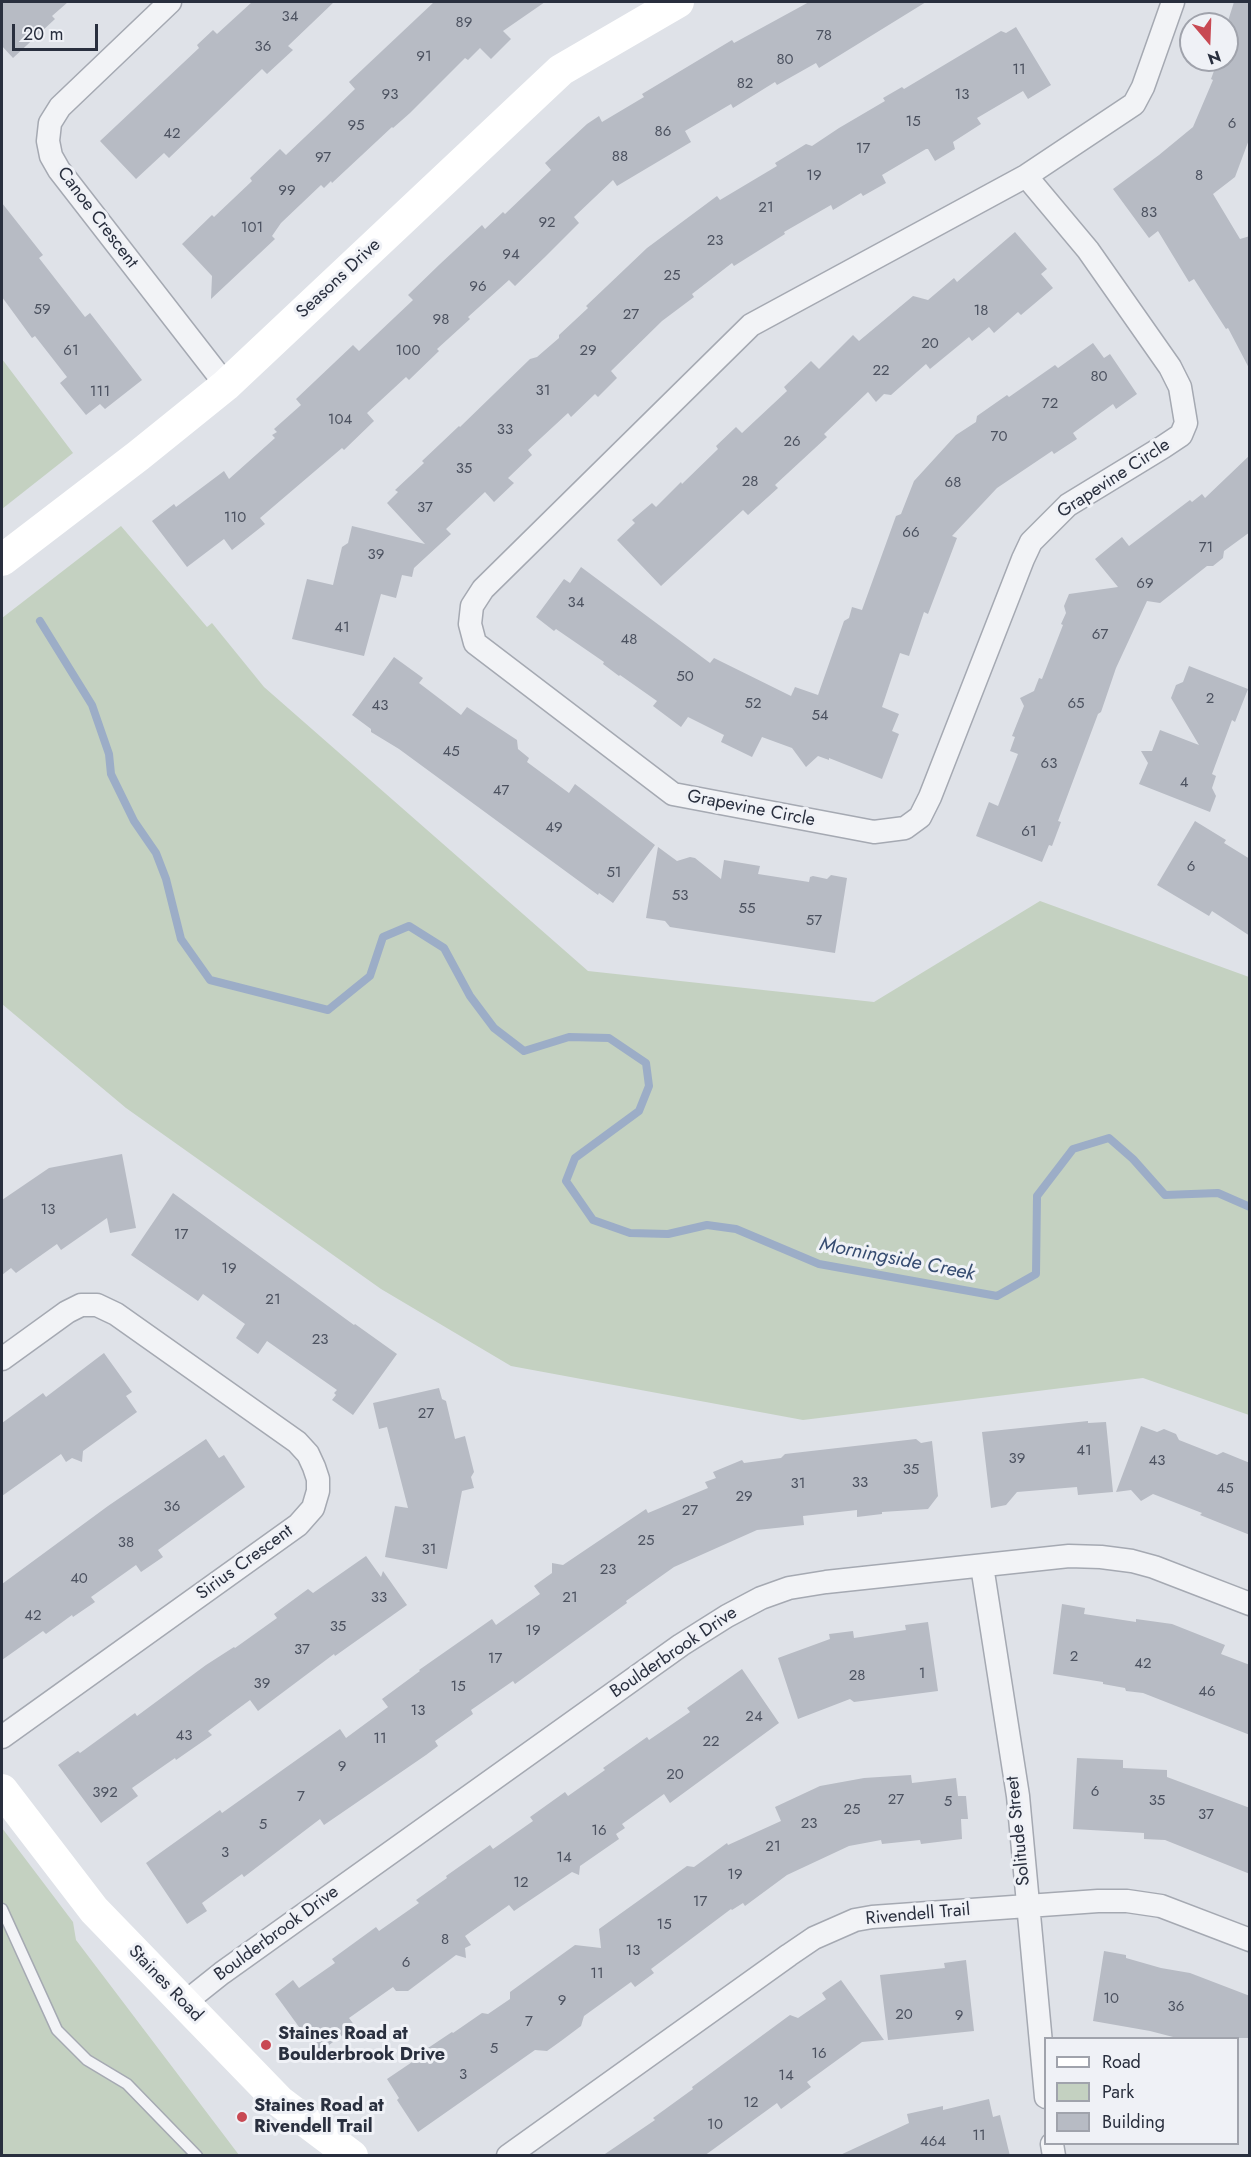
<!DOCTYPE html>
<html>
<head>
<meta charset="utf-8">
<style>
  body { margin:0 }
  #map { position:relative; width:1251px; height:2157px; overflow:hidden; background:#dfe2e8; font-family:Jost,sans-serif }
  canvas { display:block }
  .frame { position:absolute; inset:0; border:3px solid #292f3e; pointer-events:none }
  .legend { position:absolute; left:1044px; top:2037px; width:195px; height:108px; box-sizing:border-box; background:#eff1f6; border:2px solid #a0a3ac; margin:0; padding:8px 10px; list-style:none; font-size:18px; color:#292f3e }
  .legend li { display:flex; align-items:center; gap:12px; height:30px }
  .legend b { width:30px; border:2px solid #a0a3ac }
  .north { position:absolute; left:1179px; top:12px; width:60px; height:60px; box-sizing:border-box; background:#eff1f6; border:2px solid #a0a3ac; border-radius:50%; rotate:161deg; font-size:16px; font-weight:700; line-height:24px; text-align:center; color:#292f3e }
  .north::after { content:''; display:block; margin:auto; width:21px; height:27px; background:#c84953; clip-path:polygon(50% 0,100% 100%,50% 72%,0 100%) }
  .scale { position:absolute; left:12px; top:24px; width:86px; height:27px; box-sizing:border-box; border:3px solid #292f3e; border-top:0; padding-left:8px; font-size:18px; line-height:21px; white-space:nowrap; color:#292f3e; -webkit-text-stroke:4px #eff1f6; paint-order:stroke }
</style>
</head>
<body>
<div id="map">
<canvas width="1251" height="2157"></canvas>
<div class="frame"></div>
<ul class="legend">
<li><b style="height:8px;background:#fff"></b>Road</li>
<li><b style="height:16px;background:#c4d1c1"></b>Park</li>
<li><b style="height:16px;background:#b7bbc4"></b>Building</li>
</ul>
<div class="north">N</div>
<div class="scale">20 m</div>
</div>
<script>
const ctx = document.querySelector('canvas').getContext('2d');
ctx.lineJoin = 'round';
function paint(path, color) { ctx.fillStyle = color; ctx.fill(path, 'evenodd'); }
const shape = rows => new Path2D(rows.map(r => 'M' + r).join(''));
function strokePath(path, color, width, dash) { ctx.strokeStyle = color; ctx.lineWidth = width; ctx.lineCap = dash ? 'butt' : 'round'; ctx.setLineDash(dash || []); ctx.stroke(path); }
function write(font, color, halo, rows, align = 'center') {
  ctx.font = font + ' Jost,sans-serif'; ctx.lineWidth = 6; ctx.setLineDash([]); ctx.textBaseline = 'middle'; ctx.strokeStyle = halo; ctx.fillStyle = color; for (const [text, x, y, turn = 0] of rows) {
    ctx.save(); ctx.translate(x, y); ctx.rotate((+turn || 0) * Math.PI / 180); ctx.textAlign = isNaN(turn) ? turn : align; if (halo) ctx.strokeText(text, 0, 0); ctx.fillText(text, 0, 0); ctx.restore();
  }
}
const green = shape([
  [2,359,73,453,2,509],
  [121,526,207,627,212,623,264,687,588,971,874,1002,1040,901,1249,977,1249,1415,1143,1378,803,1420,511,1366,381,1289,126,1108,2,1004,2,618],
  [2,1828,73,1922,76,1940,239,2155,2,2155]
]);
const stream = shape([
  [40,621,92,705,109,754,111,774,134,821,156,853,166,879,181,939,210,980,328,1010,370,976,383,937,409,926,444,948,470,996,494,1028,524,1051,569,1037,609,1038,646,1063,649,1086,639,1111,575,1158,566,1181,593,1220,630,1233,668,1234,707,1225,736,1229,819,1264,997,1296,1036,1274,1037,1196,1073,1149,1109,1138,1133,1159,1165,1195,1218,1193,1250,1207]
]);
const building = shape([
  [2,2,68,2,52,16,55,19,13,58,2,46],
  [252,2,334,2,288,46,293,50,267,74,262,69,169,158,164,153,136,179,100,141,199,48,197,45,213,30,217,34],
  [434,2,545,2,503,31,511,39,491,59,480,48,468,60,465,58,410,113,393,128,392,127,332,183,331,181,324,188,321,185,281,223,272,236,275,239,211,299,212,276,182,244,212,215,214,217,252,181,250,178,280,149,286,155,324,119,355,89,349,82],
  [809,2,926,2,819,68,816,63,777,85,775,82,733,108,731,104,685,131,691,142,617,186,613,180,574,217,579,223,545,257,515,286,509,280,468,317,470,319,437,349,439,351,409,380,406,377,367,413,374,421,344,450,342,448,260,518,265,524,232,550,224,539,187,567,152,521,174,504,176,507,224,471,229,479,275,438,272,435,277,432,274,429,301,405,296,399,353,345,359,351,413,300,408,295,440,264,482,225,485,229,503,212,505,214,551,170,545,163,587,124,599,116,602,122,644,97,642,94,732,40,734,43],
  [1234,2,1250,2,1250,137,1235,177,1213,194,1240,239,1250,236,1250,370,1228,328,1226,329,1194,279,1189,282,1158,231,1149,238,1113,189,1159,155,1193,127,1213,80,1211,79,1218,60,1227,60,1227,24],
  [1016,27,1051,85,1028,99,1023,91,977,118,981,124,953,142,955,149,935,161,928,149,926,149,882,175,886,183,863,196,861,193,833,210,831,205,784,232,785,234,734,266,732,263,692,294,694,297,662,321,611,371,617,378,598,397,595,394,571,417,568,413,528,450,532,455,508,478,514,483,494,502,485,492,446,529,451,534,414,568,412,577,402,575,396,598,381,594,364,656,292,639,307,579,333,585,342,547,348,543,352,526,425,544,387,503,398,492,395,490,424,463,422,461,459,426,460,427,530,359,537,357,559,338,559,335,588,308,586,306,647,248,717,196,720,200,777,166,775,163,806,144,812,146,839,128,885,101,883,98,902,87,904,89,1001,31,1006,33],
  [2,203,43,255,39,258,85,317,90,313,142,380,105,409,100,404,86,415,60,383,67,377,35,336,32,338,2,297],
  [1015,232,1047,269,1041,274,1053,288,1021,315,1018,312,994,333,989,327,972,341,969,337,930,369,926,364,891,395,884,394,876,402,868,392,824,434,827,437,775,485,778,488,748,515,743,510,661,586,617,540,635,523,632,520,652,503,656,507,681,482,682,484,718,449,716,446,736,427,742,433,787,391,784,387,811,361,819,369,853,335,859,341,913,296,928,300,954,278,957,282],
  [1093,343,1104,358,1110,354,1137,394,1116,409,1113,404,1073,433,1077,439,1054,454,1052,451,997,488,952,536,957,538,928,614,924,612,909,656,900,653,882,707,899,714,892,731,899,734,882,779,829,758,829,760,818,756,806,767,792,748,762,737,752,757,721,742,724,735,688,717,681,727,653,706,657,701,620,675,619,676,603,664,604,662,556,629,554,631,536,617,564,579,570,583,581,567,710,663,714,658,791,696,795,687,818,695,844,621,849,618,852,607,862,610,896,516,901,514,914,481,956,435,976,422,977,416,1007,395,1009,397,1055,365,1058,368],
  [1250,455,1250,532,1224,551,1223,558,1213,566,1207,566,1160,603,1147,601,1116,668,1101,712,1098,714,1058,821,1061,822,1052,846,1049,845,1042,862,976,836,989,802,998,806,1018,754,1010,751,1015,737,1012,736,1024,706,1020,698,1034,691,1039,678,1042,679,1063,625,1061,624,1066,613,1064,606,1069,594,1118,587,1095,559,1122,537,1129,546,1190,500,1192,502,1202,494,1205,498],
  [394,657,423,678,419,683,461,715,467,707,517,740,518,749,529,758,527,762,569,793,575,784,655,845,613,903,599,893,598,895,399,749,371,732,371,729,352,715],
  [1189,666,1248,689,1235,722,1232,720,1212,774,1216,776,1212,788,1216,796,1210,812,1139,784,1148,763,1141,751,1152,751,1160,730,1199,745,1171,698,1176,685,1183,682],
  [1195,821,1226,840,1224,843,1250,859,1250,936,1212,911,1209,916,1157,885],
  [658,847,677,861,690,857,695,858,721,879,724,860,760,866,758,874,809,882,810,877,813,876,827,879,831,875,847,878,835,953,670,927,665,921,646,918],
  [122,1154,136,1228,110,1233,107,1218,61,1250,57,1244,16,1273,11,1268,2,1275,2,1200,49,1168],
  [173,1193,354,1325,355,1324,397,1354,353,1415,332,1400,336,1395,334,1393,337,1390,267,1341,258,1354,236,1338,245,1324,203,1294,198,1301,131,1255],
  [104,1353,132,1392,126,1396,137,1412,83,1451,82,1462,72,1458,66,1462,61,1454,2,1496,2,1423,43,1393,46,1397],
  [439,1388,442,1399,446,1401,455,1439,465,1436,474,1472,471,1477,474,1488,462,1491,447,1569,385,1557,395,1506,408,1508,387,1427,379,1429,373,1403],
  [1088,1421,1088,1423,1106,1422,1113,1492,1078,1495,1077,1487,1017,1492,1006,1505,991,1508,982,1432],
  [1141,1426,1157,1432,1164,1429,1176,1434,1179,1440,1217,1455,1223,1452,1250,1463,1250,1535,1200,1515,1202,1513,1153,1494,1141,1501,1131,1490,1116,1492],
  [206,1439,219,1458,224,1455,245,1487,158,1550,163,1557,141,1572,136,1565,91,1597,95,1602,73,1617,72,1615,46,1634,43,1631,2,1660,2,1584,108,1506],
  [916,1439,921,1443,932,1441,938,1496,928,1509,882,1512,882,1514,857,1517,857,1510,803,1516,804,1525,757,1530,674,1567,626,1601,627,1603,515,1684,513,1681,471,1710,473,1714,435,1741,438,1746,426,1755,324,1825,320,1819,244,1877,242,1874,202,1903,207,1911,187,1924,146,1863,220,1810,222,1813,340,1729,346,1738,388,1707,382,1699,420,1671,419,1670,492,1619,496,1625,540,1594,534,1586,552,1573,552,1563,563,1565,646,1509,648,1513,708,1488,705,1482,716,1478,713,1472,742,1460,744,1463,781,1458,785,1454],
  [366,1556,381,1577,383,1571,407,1605,335,1656,334,1654,258,1711,250,1700,208,1731,212,1735,176,1760,175,1758,132,1788,138,1796,101,1823,58,1765,78,1751,80,1753,135,1713,137,1716,206,1665,234,1647,235,1648,277,1618,274,1614,308,1589,313,1593],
  [1062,1604,1085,1608,1084,1614,1136,1622,1136,1619,1172,1624,1225,1645,1221,1654,1250,1665,1250,1735,1143,1693,1126,1691,1125,1688,1103,1684,1103,1682,1053,1674],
  [928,1622,938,1691,854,1702,850,1699,798,1719,778,1658,830,1639,829,1634,853,1631,854,1638,906,1630,905,1625],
  [742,1669,779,1723,670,1803,664,1794,622,1824,625,1828,616,1834,619,1839,580,1866,579,1875,572,1872,514,1911,509,1905,465,1936,471,1945,465,1948,466,1958,456,1955,408,1991,396,1991,393,1987,349,2018,355,2026,318,2053,275,1994,293,1980,299,1988,335,1963,332,1959,376,1927,379,1931,419,1903,416,1900,447,1878,446,1876,490,1845,493,1849,533,1821,530,1817,565,1792,568,1796,605,1770,603,1768,647,1737,649,1740,690,1712,687,1708],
  [1077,1758,1123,1760,1123,1768,1167,1770,1167,1777,1250,1808,1250,1874,1165,1840,1144,1839,1144,1833,1073,1829],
  [911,1775,912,1783,956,1778,958,1796,966,1796,968,1819,961,1819,962,1839,921,1844,920,1840,882,1844,881,1840,849,1846,787,1875,745,1906,743,1903,732,1910,731,1909,651,1969,654,1973,635,1987,631,1982,584,2016,581,2026,561,2041,547,2051,535,2050,418,2132,397,2100,399,2098,387,2079,424,2054,422,2052,452,2032,453,2033,482,2013,488,2014,510,1999,510,1992,575,1945,601,1948,599,1929,687,1866,694,1867,727,1843,728,1845,781,1821,775,1807,820,1786,864,1778],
  [1104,1951,1126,1955,1126,1958,1161,1968,1190,1973,1250,1996,1250,2038,1177,2038,1150,2031,1093,2021],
  [966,1960,974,2031,888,2040,880,1975,945,1968,944,1963],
  [841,1980,884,2040,862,2042,807,2082,811,2087,781,2109,777,2103,704,2156,602,2156,655,2120,653,2118,693,2089,692,2087,790,2015,798,2018,826,1999,822,1993],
  [989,2099,993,2117,1000,2115,1010,2156,838,2156,909,2123,907,2114,943,2106,943,2110]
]);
const lane = shape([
  [2,1909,57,2030,87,2060,127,2084,197,2156]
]);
const street = shape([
  [170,2,60,107,50,123,48,141,51,156,59,170,226,385],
  [1026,176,1088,250,1170,367,1180,387,1186,423,1181,435,1163,447,1068,505,1031,542,1023,559,930,797,920,817,905,828,874,832,673,794,475,643,470,624,472,606,483,589,751,325,1026,176,1134,104,1143,87,1173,2],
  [2,1359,67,1312,81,1305,97,1305,116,1314,297,1442,308,1454,314,1467,318,1479,318,1491,313,1508,298,1525,2,1737],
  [982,1566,1018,1796,1046,2097],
  [183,2004,222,1973,681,1645,727,1616,761,1598,789,1588,826,1582,1069,1556,1101,1557,1132,1561,1154,1567,1250,1604],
  [1052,2144,1054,2156],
  [508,2156,789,1955,814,1938,855,1920,872,1917,1098,1901,1127,1901,1161,1906,1250,1940]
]);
const secondary = shape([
  [2,560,138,456,226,385,561,70,678,2],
  [2,1790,94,1910,279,2101,352,2156]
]);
const markers = [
  [266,2045,6,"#c84953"],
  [242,2117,6,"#c84953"]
];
const numberNames = [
  ["34",290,17],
  ["89",464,23],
  ["78",824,36],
  ["36",263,47],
  ["91",424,57],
  ["80",785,60],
  ["11",1019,70],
  ["82",745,84],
  ["93",390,95],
  ["13",962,95],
  ["15",913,122],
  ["6",1232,124],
  ["95",356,126],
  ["86",663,132],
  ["42",172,134],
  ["17",863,149],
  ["88",620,157],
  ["97",323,158],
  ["19",814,176],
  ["8",1199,176],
  ["99",287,191],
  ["21",766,208],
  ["83",1149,213],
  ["92",547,223],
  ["101",252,228],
  ["23",715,241],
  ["94",511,255],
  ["25",672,276],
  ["96",478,287],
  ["59",42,310],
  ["18",981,311],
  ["27",631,315],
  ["98",441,320],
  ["20",930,344],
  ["61",71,351],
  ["100",408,351],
  ["29",588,351],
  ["22",881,371],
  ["80",1099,377],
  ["31",543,391],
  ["111",100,392],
  ["72",1050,404],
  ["104",340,420],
  ["33",505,430],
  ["70",999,437],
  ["26",792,442],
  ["35",464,469],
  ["28",750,482],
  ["68",953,483],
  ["37",425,508],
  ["110",235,518],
  ["66",911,533],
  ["71",1206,548],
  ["39",376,555],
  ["69",1145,584],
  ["34",576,603],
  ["41",342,628],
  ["67",1100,635],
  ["48",629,640],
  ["50",685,677],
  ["2",1210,699],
  ["52",753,704],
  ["65",1076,704],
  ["43",380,706],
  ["54",820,716],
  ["45",451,752],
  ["63",1049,764],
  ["4",1184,783],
  ["47",501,791],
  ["49",554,828],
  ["61",1029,832],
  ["6",1191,867],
  ["51",614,873],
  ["53",680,896],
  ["55",747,909],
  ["57",814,921],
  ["13",48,1210],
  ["17",181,1235],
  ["19",229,1269],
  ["21",273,1300],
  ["23",320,1340],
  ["27",426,1414],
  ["41",1084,1451],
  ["39",1017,1459],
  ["43",1157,1461],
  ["35",911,1470],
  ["33",860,1483],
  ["31",798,1484],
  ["45",1225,1489],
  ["29",744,1497],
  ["36",172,1507],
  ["27",690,1511],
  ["25",646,1541],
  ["38",126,1543],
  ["31",429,1550],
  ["23",608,1570],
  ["40",79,1579],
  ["33",379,1598],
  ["21",570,1598],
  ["42",33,1616],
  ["35",338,1627],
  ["19",533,1631],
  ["37",302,1650],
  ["2",1074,1657],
  ["17",495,1659],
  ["42",1143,1664],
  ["1",922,1674],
  ["28",857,1676],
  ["39",262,1684],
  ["15",458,1687],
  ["46",1207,1692],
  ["13",418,1711],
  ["24",754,1717],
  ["43",184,1736],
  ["11",380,1739],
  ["22",711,1742],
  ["9",342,1767],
  ["20",675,1775],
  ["6",1095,1792],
  ["392",105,1793],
  ["7",301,1797],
  ["27",896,1800],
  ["35",1157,1801],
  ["5",948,1802],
  ["25",852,1810],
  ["37",1206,1815],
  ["23",809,1824],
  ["5",263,1825],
  ["16",599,1831],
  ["21",773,1847],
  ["3",225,1853],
  ["14",564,1858],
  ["19",735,1875],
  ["12",521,1883],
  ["17",700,1902],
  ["15",664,1925],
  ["8",445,1940],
  ["13",633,1951],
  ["6",406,1963],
  ["11",597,1974],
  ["10",1111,1999],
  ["9",562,2001],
  ["36",1176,2007],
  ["20",904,2015],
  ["9",959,2016],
  ["7",529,2022],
  ["5",494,2049],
  ["16",819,2054],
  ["3",463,2075],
  ["14",786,2076],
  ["12",751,2103],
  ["10",715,2125],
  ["11",979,2136],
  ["464",933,2142]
];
const streetNames = [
  ["Canoe Crescent",97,218,53],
  ["Seasons Drive",339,279,-43],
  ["Grapevine Circle",1114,479,-33],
  ["Grapevine Circle",751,809,11],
  ["Sirius Crescent",245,1563,-36],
  ["Boulderbrook Drive",674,1653,-34],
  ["Solitude Street",1019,1831,-96],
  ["Rivendell Trail",918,1915,-5],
  ["Boulderbrook Drive",277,1934,-36],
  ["Staines Road",165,1984,46]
];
const poiNames = [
  ["Staines Road at",278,2035],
  ["Boulderbrook Drive",278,2056],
  ["Staines Road at",254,2107],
  ["Rivendell Trail",254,2128]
];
const waterNames = [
  ["Morningside Creek",897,1260,11]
];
paint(green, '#c4d1c1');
strokePath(stream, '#9cadc7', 8);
paint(building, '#b7bbc4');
strokePath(lane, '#a5a9b2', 13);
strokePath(street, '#a5a9b2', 25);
strokePath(lane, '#f2f3f6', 10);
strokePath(street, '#f2f3f6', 22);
strokePath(secondary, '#fff', 32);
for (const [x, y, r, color] of markers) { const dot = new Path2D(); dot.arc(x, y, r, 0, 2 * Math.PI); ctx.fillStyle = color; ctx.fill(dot); strokePath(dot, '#eff1f6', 2); }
write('15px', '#4c5260', null, numberNames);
write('18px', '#292f3e', '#eff1f6', streetNames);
write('bold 18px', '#292f3e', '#eff1f6', poiNames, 'left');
write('italic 20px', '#354b70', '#eff1f6', waterNames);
</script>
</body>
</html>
